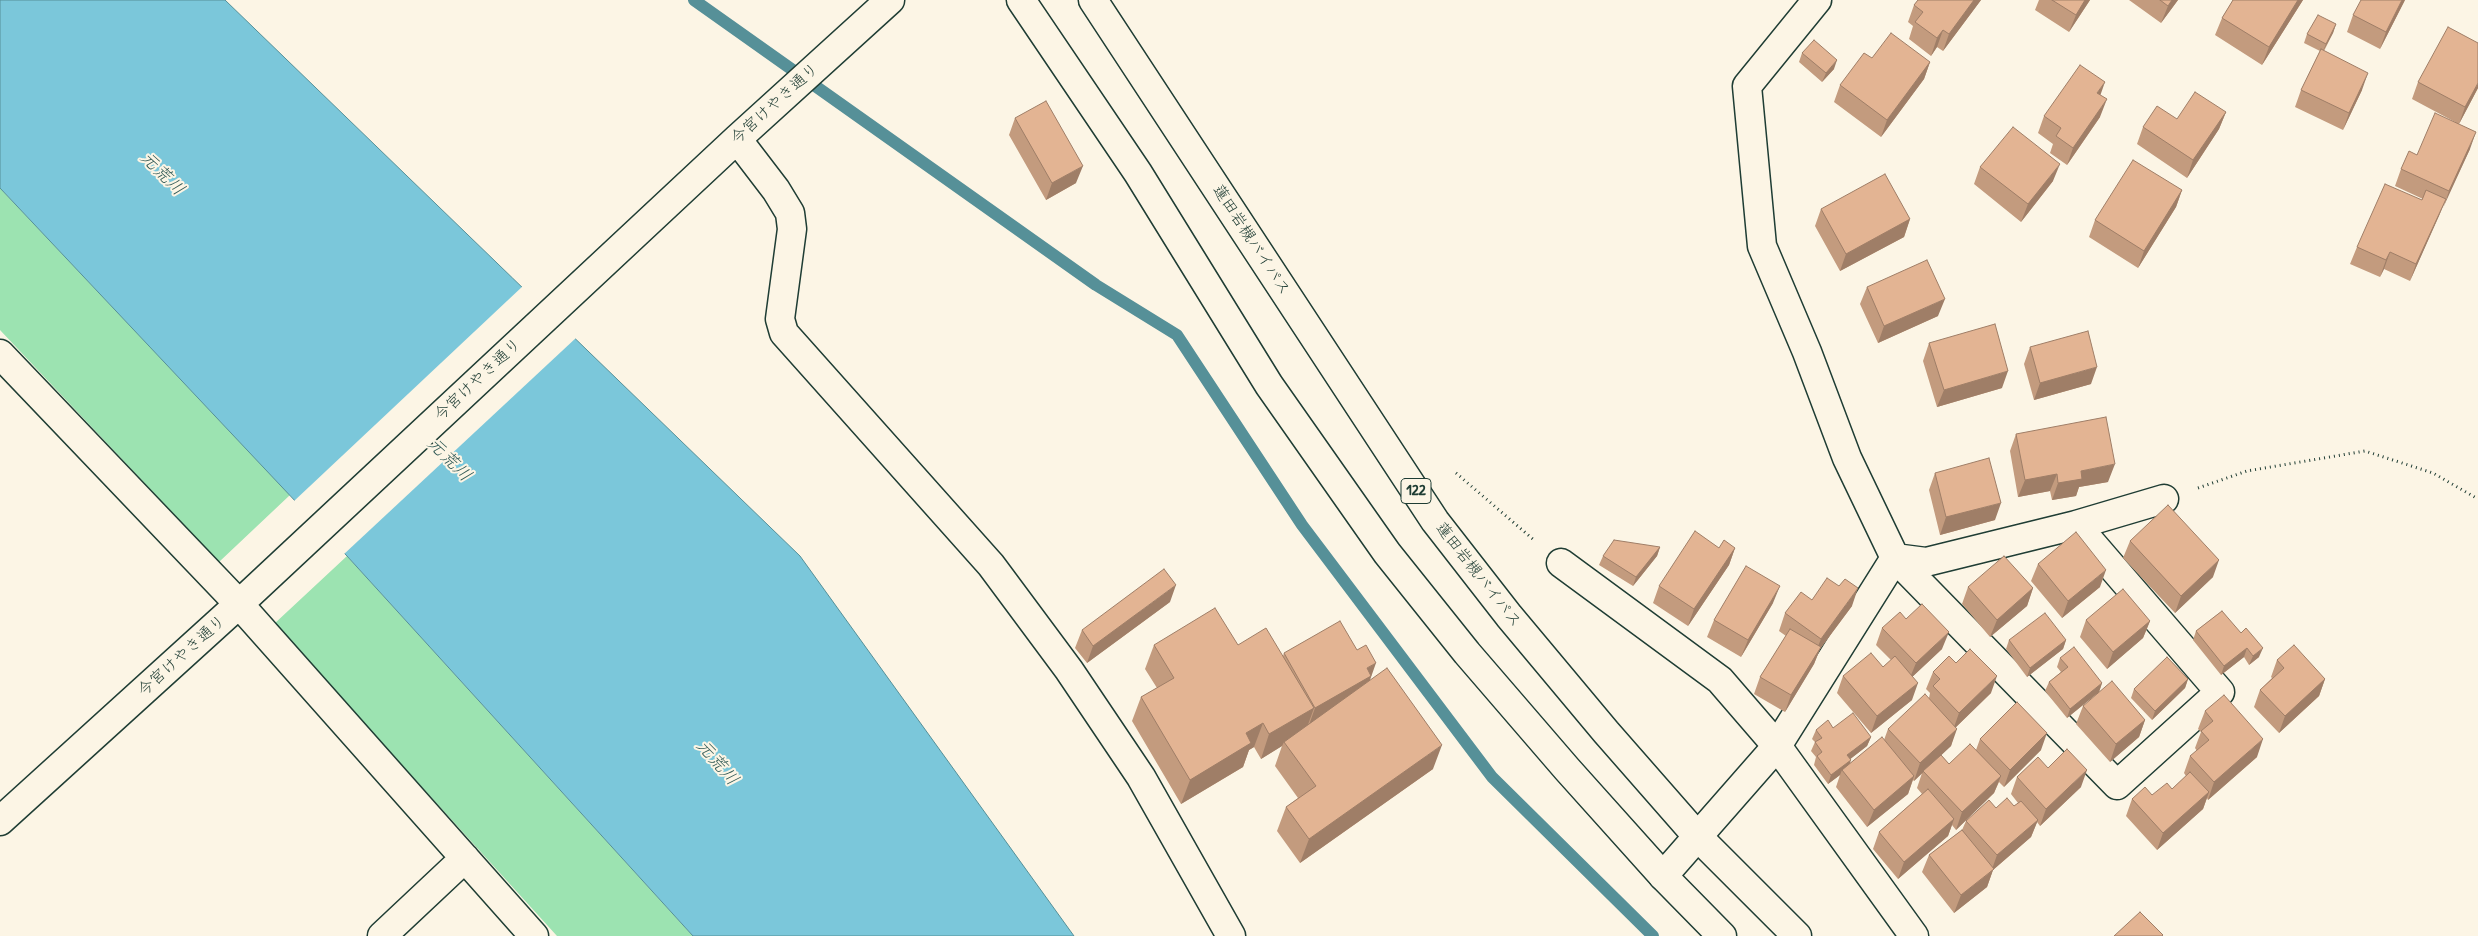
<!DOCTYPE html>
<html>
<head>
<meta charset="utf-8">
<style>
  body { margin:0 }
  canvas { display:block; background:#fcf5e5 }
</style>
</head>
<body>
<canvas width="2478" height="936"></canvas>
<script>
const ctx = document.querySelector('canvas').getContext('2d');
ctx.lineJoin = 'round';
function paint(path, color) { ctx.fillStyle = color; ctx.fill(path, 'evenodd'); }
const shape = rows => new Path2D(rows.map(r => 'M' + r).join(''));
function strokePath(path, color, width, dash) { ctx.strokeStyle = color; ctx.lineWidth = width; ctx.lineCap = dash ? 'butt' : 'round'; ctx.setLineDash(dash || []); ctx.stroke(path); }
function write(font, color, halo, rows, align = 'center') {
  ctx.font = font + ' "Patrick Hand","Klee One",sans-serif'; ctx.lineWidth = 4; ctx.setLineDash([]); ctx.textBaseline = 'middle'; ctx.strokeStyle = halo; ctx.fillStyle = color; for (const [text, x, y, turn = 0] of rows) {
    ctx.save(); ctx.translate(x, y); ctx.rotate((+turn || 0) * Math.PI / 180); ctx.textAlign = isNaN(turn) ? turn : align; if (halo) ctx.strokeText(text, 0, 0); ctx.fillText(text, 0, 0); ctx.restore();
  }
}
const green = shape([
  [0,188,290,495,219,562,0,330],
  [347,556,693,936,557,936,274,624]
]);
const water = shape([
  [0,0,225,0,800,556,1074,936,693,936,347,556,0,188,0,0]
]);
const pier = shape([
  [524,285,577,337,343,555,293,502]
]);
const stream = shape([
  [694,0,1096,285,1177,335,1302,525,1492,777,1653,936]
]);
const path = shape([
  [1456,473,1534,540],
  [2198,488,2247,471,2365,451,2433,473,2478,499]
]);
const minor = shape([
  [737,139,776,190,790,213,792,229,780,319,784,333,991,565,1069,670,1141,777,1231,936],
  [0,354,239,604,534,936],
  [1895,558,2117,785,2220,692,2076,525],
  [1895,558,1926,562,2076,525,2164,499],
  [1561,563,1720,680,1777,746,1914,936],
  [0,821,239,604,737,139,890,0],
  [1663,876,1777,746,1895,558,1847,458,1807,352,1762,246,1747,86,1817,0],
  [382,936,465,858]
]);
const highway = shape([
  [1021,0,1138,173,1269,385,1387,553,1467,653,1567,769,1663,876,1722,936],
  [1093,0,1435,521,1509,616,1606,732,1698,837,1797,936]
]);
const wall = shape([
  [1918,0,1981,0,1943,51,1937,47,1931,56,1909,39,1913,26,1908,22,1914,5],
  [2039,0,2090,0,2069,32,2035,10],
  [2129,0,2178,0,2161,23],
  [2233,0,2303,0,2262,65,2215,35,2222,18],
  [2405,0,2380,49,2347,32,2353,15],
  [2336,24,2333,33,2324,51,2362,90,2343,130,2295,107,2301,90,2320,51,2304,43,2307,34],
  [1802,53,1834,69,1822,82,1799,62],
  [1930,62,1924,79,1881,137,1834,102,1840,85],
  [2418,82,2478,88,2459,124,2470,149,2442,208,2410,281,2384,269,2380,277,2350,264,2357,247,2422,200,2423,199,2395,186,2401,169,2455,122,2412,99],
  [2100,95,2100,117,2067,165,2050,153,2053,144,2038,133,2044,116],
  [2226,112,2219,129,2187,178,2137,144,2143,127],
  [1015,118,1076,183,1046,200,1009,135],
  [1980,167,2053,181,2021,222,1974,184],
  [2182,190,2176,207,2138,268,2089,237,2095,220],
  [1821,209,1910,219,1904,237,1840,271,1815,226],
  [1867,287,1938,316,1878,343,1860,304],
  [1929,343,2002,388,1937,407,1923,361],
  [2030,347,2091,384,2034,400,2024,364],
  [2016,434,2108,482,2079,487,2076,496,2052,500,2050,491,2018,497,2010,451],
  [1935,473,1995,520,1940,535,1929,490],
  [2130,541,2213,577,2175,613,2123,558],
  [1660,547,1657,556,1633,586,1599,565,1603,556],
  [1735,548,1729,565,1688,626,1653,603,1659,586],
  [2038,564,2100,587,2062,618,2031,581],
  [1968,587,2033,588,2027,606,1990,637,1962,604],
  [1812,600,1852,606,1820,649,1814,664,1785,712,1754,694,1760,677,1786,636,1779,631,1785,613],
  [1170,602,1087,663,1075,648,1082,630],
  [1773,603,1741,657,1707,637,1714,620],
  [2222,611,2259,657,2249,665,2244,657,2221,675,2193,640,2196,631],
  [1906,619,1942,649,1912,677,1912,700,1871,733,1837,693,1843,676,1883,667,1891,660,1876,645,1882,628],
  [2086,620,2150,621,2143,638,2107,669,2080,637],
  [2009,640,2066,640,2063,649,2027,677,2006,649],
  [1154,645,1238,645,1283,656,1284,653,1370,680,1433,769,1300,863,1277,831,1286,807,1298,798,1275,766,1282,746,1261,759,1254,747,1249,750,1243,767,1181,804,1132,721,1141,697,1157,688,1145,669],
  [2060,658,2102,683,2099,692,2067,718,2045,691,2049,682,2061,672,2057,667],
  [2277,660,2325,679,2319,696,2279,733,2254,707,2260,690,2272,678,2271,677],
  [1956,663,1991,693,1956,727,1951,746,1941,755,1949,764,1976,750,1980,739,2041,750,2004,787,1999,782,1994,793,1956,830,1952,825,1948,836,1898,879,1873,849,1879,832,1922,794,1917,788,1922,773,1914,781,1913,780,1908,794,1867,827,1836,787,1840,775,1828,784,1814,765,1816,757,1811,751,1815,742,1812,739,1816,730,1833,728,1871,737,1867,746,1850,759,1850,763,1884,740,1888,729,1929,698,1930,693,1926,689,1933,672],
  [2188,679,2185,688,2152,720,2131,698,2134,689],
  [2083,706,2145,720,2139,737,2110,762,2076,724],
  [2205,711,2257,757,2208,800,2207,798,2203,809,2157,850,2126,816,2132,799,2152,795,2172,789,2186,776,2184,773,2190,756,2197,751,2195,748,2201,732,2198,729],
  [2048,768,2081,787,2040,826,2037,822,2031,837,1993,870,1987,887,1954,913,1922,872,1929,855,1962,830,1966,821,1996,808,2014,806,2018,803,2011,794,2017,777]
]);
const shadedWall = shape([
  [1974,0,1981,0,1943,51,1949,34],
  [2085,0,2090,0,2069,32,2076,15],
  [2172,0,2178,0,2161,23,2168,6],
  [2298,0,2303,0,2262,65,2269,47],
  [2402,0,2405,0,2380,49,2386,32],
  [2336,24,2333,33,2322,53,2326,44],
  [1943,30,1937,47,1931,56,1937,38],
  [1837,60,1834,69,1822,82,1826,73],
  [1930,62,1924,79,1881,137,1887,120],
  [2368,73,2362,90,2343,130,2349,113],
  [2105,82,2099,99,2097,93],
  [2478,83,2478,88,2459,124,2465,107],
  [2107,99,2100,117,2067,165,2073,148],
  [2226,112,2219,129,2187,178,2193,160],
  [2476,132,2470,149,2443,208,2449,191],
  [2060,164,2053,181,2021,222,2028,204],
  [1083,166,1076,183,1046,200,1052,183],
  [2182,190,2176,207,2138,268,2144,251],
  [2446,199,2439,216,2410,281,2416,264],
  [1910,219,1904,237,1840,271,1846,254],
  [2390,252,2384,269,2380,277,2386,260],
  [1945,299,1938,316,1878,343,1884,326],
  [2097,367,2091,384,2034,400,2040,383],
  [2008,371,2002,388,1937,407,1944,390],
  [2115,464,2108,482,2079,487,2076,496,2052,500,2058,483,2081,471],
  [2057,474,2050,491,2018,497,2025,480],
  [2001,503,1995,520,1940,535,1946,517],
  [1660,547,1657,556,1633,586,1636,577],
  [1735,548,1729,565,1688,626,1694,609],
  [2219,560,2213,577,2175,613,2181,596],
  [2106,570,2100,587,2062,618,2068,601],
  [1176,585,1170,602,1087,663,1093,646],
  [1780,586,1773,603,1741,657,1748,640],
  [1858,588,1852,606,1820,649,1814,664,1785,712,1791,695,1814,656,1821,639],
  [2033,588,2027,606,1990,637,1997,620],
  [2150,621,2143,638,2107,669,2113,652],
  [1949,632,1942,649,1909,680,1916,663],
  [2066,640,2063,649,2027,677,2030,668],
  [2247,648,2244,657,2221,675,2224,666],
  [2263,648,2259,657,2249,665,2253,656],
  [1376,663,1370,680,1309,725,1315,708,1367,668],
  [1997,676,1991,693,1953,730,1959,713],
  [2188,679,2185,688,2152,720,2155,711],
  [2325,679,2319,696,2279,733,2285,716],
  [1918,683,1912,700,1871,733,1877,716],
  [2102,683,2099,692,2067,718,2070,709],
  [1314,708,1305,733,1284,742,1282,746,1261,759,1269,734],
  [2145,720,2139,737,2110,762,2116,744],
  [1263,723,1254,747,1249,750,1243,767,1181,804,1190,780,1246,733],
  [1957,729,1951,746,1914,781,1920,763],
  [2047,733,2041,750,2004,787,2010,770],
  [1871,737,1867,746,1844,764,1847,755],
  [2263,739,2257,757,2208,800,2214,782],
  [1442,745,1433,769,1300,863,1309,839],
  [1851,760,1848,769,1842,770,1840,775,1828,784,1831,775],
  [2087,770,2081,787,2040,826,2046,809],
  [1914,776,1908,794,1867,827,1874,810],
  [2001,776,1994,793,1956,830,1962,812],
  [2209,792,2203,809,2157,850,2163,833],
  [1954,819,1948,836,1898,879,1904,862],
  [2038,820,2031,837,1993,870,1987,887,1954,913,1961,895,1991,872,1997,855]
]);
const building = shape([
  [1918,0,1974,0,1949,34,1943,30,1937,38,1915,22,1923,12,1914,5,1918,0],
  [2052,0,2085,0,2076,15,2052,0],
  [2160,0,2172,0,2168,6,2160,0],
  [2233,0,2298,0,2269,47,2222,18,2233,0],
  [2361,0,2402,0,2386,32,2353,15,2361,0],
  [2318,15,2336,24,2326,44,2307,34,2318,15],
  [2448,27,2478,43,2478,83,2465,107,2418,82,2448,27],
  [1891,33,1930,62,1887,120,1840,85,1864,53,1872,58,1891,33],
  [1814,40,1837,60,1826,73,1802,53,1814,40],
  [2321,49,2368,73,2349,113,2301,90,2321,49],
  [2080,65,2105,82,2097,93,2107,99,2073,148,2056,136,2061,128,2044,116,2080,65],
  [2195,92,2226,112,2193,160,2143,127,2157,106,2177,119,2195,92],
  [1046,101,1083,166,1052,183,1015,118,1046,101],
  [2435,113,2476,132,2449,191,2401,169,2409,151,2417,155,2435,113],
  [2013,127,2060,164,2028,204,1980,167,2013,127],
  [2133,160,2182,190,2144,251,2095,220,2133,160],
  [1885,174,1910,219,1846,254,1821,209,1885,174],
  [2385,184,2422,200,2426,190,2446,199,2416,264,2390,252,2386,260,2357,247,2385,184],
  [1927,260,1945,299,1884,326,1867,287,1927,260],
  [1995,324,2008,371,1944,390,1929,343,1995,324],
  [2088,331,2097,367,2040,383,2030,347,2088,331],
  [2106,417,2115,464,2081,471,2082,479,2058,483,2057,474,2025,480,2016,434,2106,417],
  [1989,458,2001,503,1946,517,1935,473,1989,458],
  [2168,505,2219,560,2181,596,2130,541,2168,505],
  [1695,531,1719,548,1724,540,1735,548,1694,609,1659,586,1695,531],
  [2076,532,2106,570,2068,601,2038,564,2076,532],
  [1614,540,1660,547,1636,577,1603,556,1614,540],
  [2004,556,2033,588,1997,620,1968,587,2004,556],
  [1746,566,1780,586,1748,640,1714,620,1746,566],
  [1164,569,1176,585,1093,646,1082,630,1164,569],
  [1827,578,1839,586,1845,579,1858,588,1821,639,1785,613,1801,592,1812,600,1827,578],
  [2123,589,2150,621,2113,652,2086,620,2123,589],
  [1922,604,1949,632,1916,663,1882,628,1900,612,1906,619,1922,604],
  [1215,608,1238,645,1266,628,1314,708,1269,734,1263,723,1246,733,1251,743,1190,780,1141,697,1174,678,1154,645,1215,608],
  [2222,611,2241,633,2246,628,2263,648,2253,656,2247,648,2224,666,2196,631,2222,611],
  [2045,613,2066,640,2030,668,2009,640,2045,613],
  [1340,621,1357,650,1366,645,1376,663,1367,668,1371,676,1315,708,1284,653,1340,621],
  [1790,629,1821,647,1791,695,1760,677,1790,629],
  [2294,645,2325,679,2285,716,2260,690,2284,668,2277,660,2294,645],
  [2074,647,2102,683,2070,709,2049,682,2068,667,2060,658,2074,647],
  [1970,649,1997,676,1959,713,1933,686,1940,679,1933,672,1949,656,1956,663,1970,649],
  [1871,653,1883,667,1895,656,1918,683,1877,716,1843,676,1871,653],
  [2167,657,2188,679,2155,711,2134,689,2167,657],
  [1387,668,1442,745,1309,839,1286,807,1316,786,1284,742,1387,668],
  [2112,681,2145,720,2116,744,2083,706,2112,681],
  [1925,694,1957,729,1920,763,1888,729,1925,694],
  [2224,695,2263,739,2214,782,2190,756,2209,740,2201,731,2213,721,2205,711,2224,695],
  [2017,702,2047,733,2010,770,1980,739,2017,702],
  [1853,713,1871,737,1847,755,1851,760,1831,775,1817,756,1822,752,1815,742,1822,738,1816,730,1828,720,1833,728,1853,713],
  [1882,737,1914,776,1874,810,1842,770,1882,737],
  [1970,744,2001,776,1962,812,1923,771,1941,755,1949,764,1970,744],
  [2067,749,2087,770,2046,809,2017,777,2038,757,2048,768,2067,749],
  [2190,772,2209,792,2163,833,2132,799,2145,787,2152,795,2167,783,2172,789,2190,772],
  [1928,789,1954,819,1904,862,1879,832,1928,789],
  [2007,798,2014,806,2021,801,2038,820,1997,855,1966,821,1989,800,1996,808,2007,798],
  [1962,830,1994,869,1961,895,1929,855,1962,830],
  [2140,912,2163,935,2162,936,2114,936,2140,912]
]);
const shields = [
  [1416,491,30]
];
const shieldNames = [
  ["122",1416,491]
];
const streetNames = [
  ["今宮けやき通り",775,104,-42],
  ["蓮田岩槻バイパス",1251,240,57],
  ["今宮けやき通り",478,380,-43],
  ["蓮田岩槻バイパス",1478,575,52],
  ["今宮けやき通り",182,656,-42]
];
const waterNames = [
  ["元荒川",162,174,45],
  ["元荒川",449,460,45],
  ["元荒川",717,763,49]
];
paint(green, '#9ce3b1');
paint(water, '#7bc7da');
strokePath(water, '#569098', 1);
paint(pier, '#fcf5e5');
strokePath(stream, '#569098', 12);
strokePath(minor, '#1f3d34', 31);
strokePath(highway, '#1f3d34', 31);
strokePath(path, '#1f3d34', 3, [1, 4]);
strokePath(minor, '#fcf5e5', 28);
strokePath(highway, '#fcf5e5', 28);
paint(wall, '#c39b7e');
paint(shadedWall, '#9f7e67');
paint(building, '#e3b493');
strokePath(building, '#9f7e67', 1);
for (const [x, y, w] of shields) { const box = new Path2D(); box.roundRect(x - w / 2, y - 12.5, w, 25, 4); ctx.fillStyle = '#fcf5e5'; ctx.fill(box); strokePath(box, '#1f3d34', 1); }
write('bold 15px', '#1f3d34', null, shieldNames);
write('16px', '#1f3d34', '#fcf5e5', streetNames);
write('italic 18px', '#315955', '#fcf5e5', waterNames);
</script>
</body>
</html>
